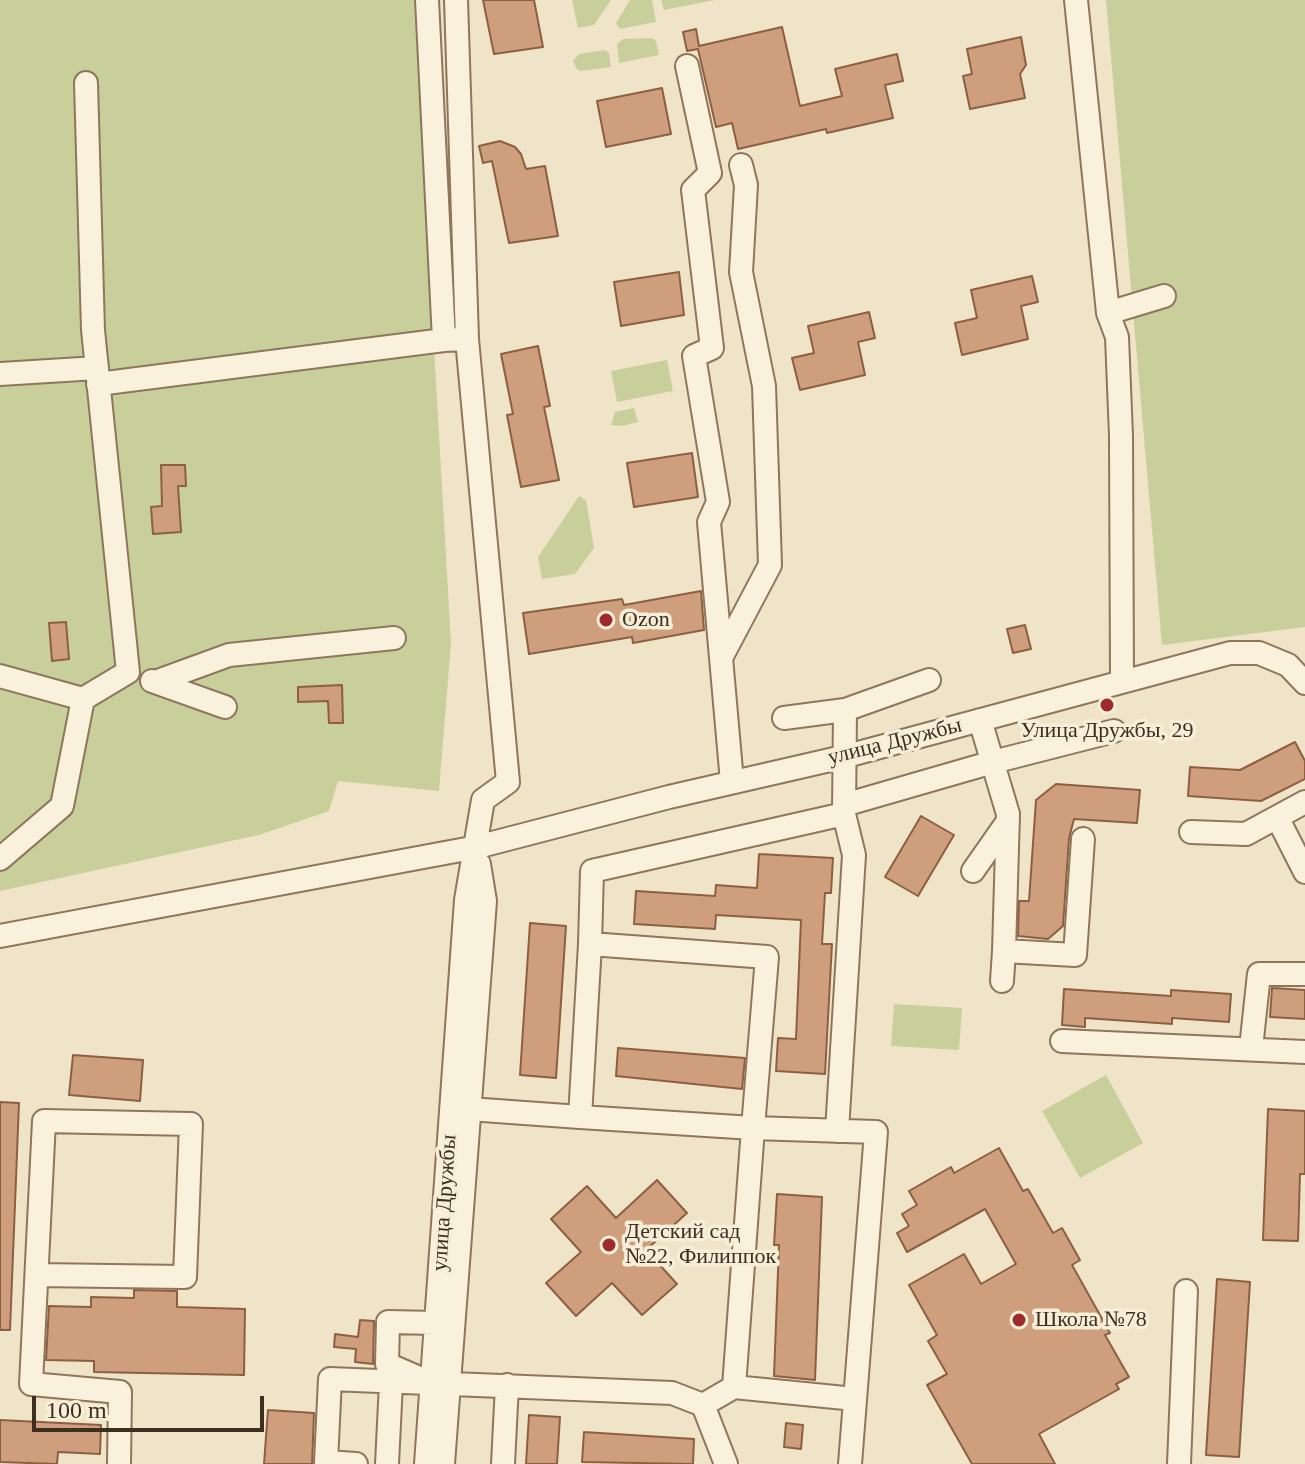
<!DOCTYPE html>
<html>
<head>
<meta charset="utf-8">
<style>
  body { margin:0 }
  #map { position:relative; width:1305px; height:1464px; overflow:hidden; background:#f0e4c8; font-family:"Times New Roman",serif }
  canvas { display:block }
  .scale { position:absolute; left:32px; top:1396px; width:232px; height:36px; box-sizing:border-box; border:4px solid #3d2e20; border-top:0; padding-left:10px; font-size:24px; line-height:28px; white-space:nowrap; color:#3d2e20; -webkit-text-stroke:6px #f7eed8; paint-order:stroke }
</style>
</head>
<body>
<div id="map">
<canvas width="1305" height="1464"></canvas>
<div class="scale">100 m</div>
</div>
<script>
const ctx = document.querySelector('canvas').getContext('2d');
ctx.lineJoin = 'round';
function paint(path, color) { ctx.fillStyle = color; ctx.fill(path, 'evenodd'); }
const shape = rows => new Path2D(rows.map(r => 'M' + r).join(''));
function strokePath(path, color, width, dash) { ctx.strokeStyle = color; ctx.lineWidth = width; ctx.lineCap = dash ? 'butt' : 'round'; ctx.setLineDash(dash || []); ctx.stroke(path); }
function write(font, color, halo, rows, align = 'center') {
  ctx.font = font + ' "Times New Roman",serif'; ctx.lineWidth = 7; ctx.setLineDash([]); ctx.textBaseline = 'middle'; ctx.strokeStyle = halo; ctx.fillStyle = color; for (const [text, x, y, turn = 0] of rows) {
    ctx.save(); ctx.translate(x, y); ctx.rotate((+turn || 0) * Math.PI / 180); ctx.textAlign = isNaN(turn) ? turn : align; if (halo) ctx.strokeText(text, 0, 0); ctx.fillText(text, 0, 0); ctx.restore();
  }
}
const green = shape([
  [0,0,414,0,451,643,439,791,338,781,329,811,259,835,0,891],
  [572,0,611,0,594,25,578,28],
  [630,0,652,0,656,22,620,29,616,23],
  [661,0,715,0,664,10],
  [1106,0,1305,0,1305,627,1162,645],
  [652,38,656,41,659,55,619,63,617,44,623,39],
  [605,50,609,53,611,67,580,71,576,68,573,61,579,54],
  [667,360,673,391,617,402,611,371],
  [634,408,638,422,622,426,611,425,615,412],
  [579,496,586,500,594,548,575,574,542,579,538,557],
  [894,1004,962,1008,959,1050,891,1046],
  [1106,1075,1143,1143,1080,1178,1042,1111]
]);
const building = shape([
  [483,0,534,0,543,47,494,54,483,0],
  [782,27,800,106,842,96,835,69,897,54,903,81,885,85,893,118,827,133,826,129,738,149,732,123,716,127,698,49,687,51,683,32,696,29,699,46,782,27],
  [1021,37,1026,65,1020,74,1025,98,970,109,963,76,972,74,967,49,1021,37],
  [662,88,671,134,606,147,597,101,662,88],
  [500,141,515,147,521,154,526,169,545,166,558,236,509,243,492,161,483,163,479,146,500,141],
  [679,272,684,315,621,326,614,282,679,272],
  [1032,276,1038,302,1021,306,1028,339,962,355,955,323,977,318,971,290,1032,276],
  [869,312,875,338,858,342,865,375,800,390,792,358,814,353,808,326,869,312],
  [538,346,550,406,544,407,559,480,521,487,507,415,513,414,501,354,538,346],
  [692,453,698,497,634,507,627,463,692,453],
  [161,465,185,465,186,486,178,486,181,532,153,534,151,507,162,506,161,465],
  [701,591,704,630,633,643,632,637,529,654,523,613,622,599,624,605,701,591],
  [66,622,69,659,52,661,49,623,66,622],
  [1025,625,1031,649,1013,653,1007,629,1025,625],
  [342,685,343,723,329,723,328,701,298,702,298,687,342,685],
  [1295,742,1305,761,1305,779,1261,801,1188,796,1190,767,1240,770,1295,742],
  [1056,784,1140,790,1137,823,1074,819,1069,838,1063,926,1048,939,1018,936,1019,901,1029,901,1036,800,1056,784],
  [921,816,954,835,918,896,885,877,921,816],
  [759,854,833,858,831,893,825,893,822,944,832,944,825,1074,776,1071,778,1038,796,1039,801,920,716,915,715,929,634,924,636,891,715,896,716,885,757,888,759,854],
  [530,923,566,926,556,1078,520,1075,530,923],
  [1272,988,1305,990,1305,1019,1270,1017,1272,988],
  [1064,989,1171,996,1171,990,1231,994,1229,1022,1172,1018,1172,1024,1085,1018,1085,1027,1062,1025,1064,989],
  [618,1048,745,1058,742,1089,616,1076,618,1048],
  [73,1055,143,1060,140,1101,69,1095,73,1055],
  [0,1102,19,1103,10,1330,0,1330,0,1102],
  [1268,1109,1305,1111,1305,1174,1300,1174,1298,1241,1263,1240,1268,1109],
  [999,1148,1023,1191,1028,1189,1053,1233,1062,1228,1080,1260,1072,1265,1110,1333,1105,1335,1129,1377,1116,1384,1119,1389,1039,1434,1055,1464,972,1464,927,1385,947,1374,928,1341,937,1335,909,1285,964,1254,981,1284,1016,1264,985,1209,907,1252,897,1233,909,1226,902,1214,917,1205,909,1191,951,1167,954,1173,999,1148],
  [657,1180,687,1213,646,1250,677,1284,642,1315,612,1283,576,1316,546,1283,581,1252,551,1219,587,1186,616,1218,657,1180],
  [777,1194,822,1197,815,1380,774,1376,779,1245,774,1245,777,1194],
  [1217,1279,1250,1282,1239,1457,1206,1455,1217,1279],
  [134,1290,177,1291,177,1307,245,1309,244,1375,94,1372,94,1361,46,1360,49,1306,91,1307,91,1297,134,1298,134,1290],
  [360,1320,374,1321,373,1364,355,1362,356,1349,334,1347,335,1334,358,1337,360,1320],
  [268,1410,314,1413,312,1464,264,1464,268,1410],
  [529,1415,560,1417,557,1464,526,1464,529,1415],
  [0,1420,101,1425,100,1454,58,1452,57,1464,0,1462,0,1420],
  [786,1423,803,1425,801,1449,784,1447,786,1423],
  [584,1432,694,1439,693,1464,582,1462,584,1432]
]);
const minor = shape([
  [427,0,444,340,467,339],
  [1076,0,1108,313],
  [687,66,710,173,693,190,712,348,694,356,718,502,709,522,732,782],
  [86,83,93,330,128,672],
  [0,374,97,368],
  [98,384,444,340],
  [722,656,770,565,764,386,741,272,746,185,741,165],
  [0,676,83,699,128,672],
  [1122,680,1121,436,1117,337,1108,313,1164,296],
  [152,681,225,707],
  [155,682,229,655,394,638],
  [845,710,929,680],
  [784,718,845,710,844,814,854,855,837,1131],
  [980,720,1008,814,1004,951,1075,955,1083,839],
  [844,805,993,762,1114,731],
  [1277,817,1305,872],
  [1191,832,1246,834,1305,802],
  [0,859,62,806,83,699],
  [973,871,1008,821],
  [0,936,477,847,669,797,843,757,1230,653,1259,653,1288,665,1305,683],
  [590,944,592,871,844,814],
  [1002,981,1004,951],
  [1062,1041,1305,1052],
  [1251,1048,1259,974,1305,974],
  [469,1109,580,1117,590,944,767,957,753,1128,876,1132,850,1464],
  [580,1117,753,1128,734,1387],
  [37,1275,185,1277,191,1124,44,1121,31,1384,120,1392,119,1464],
  [424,1380,387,1364,388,1322,436,1323],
  [703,1405,726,1464],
  [356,1464,326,1462,330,1379,672,1393,703,1405,734,1387,855,1399],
  [387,1464,391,1383],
  [426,1464,466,900,483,800,508,782,467,339,456,0],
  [443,1464,485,901,479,864],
  [503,1464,507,1385],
  [1179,1464,1186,1291]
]);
const markers = [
  [606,620,8,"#9e2a2b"],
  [1107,705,8,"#9e2a2b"],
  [609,1245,8,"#9e2a2b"],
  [1019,1320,8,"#9e2a2b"]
];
const poiNames = [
  ["Ozon",622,620],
  ["Улица Дружбы, 29",1107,731,"center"],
  ["Детский сад",625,1232],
  ["№22, Филиппок",625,1257],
  ["Школа №78",1035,1320]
];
const streetNames = [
  ["улица Дружбы",895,742,-14],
  ["улица Дружбы",445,1203,-86]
];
paint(green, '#c9cf9b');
paint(building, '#cf9f7d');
strokePath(building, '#8d5f41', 2);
strokePath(minor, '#8d765c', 26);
strokePath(minor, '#faf1dc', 22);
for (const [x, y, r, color] of markers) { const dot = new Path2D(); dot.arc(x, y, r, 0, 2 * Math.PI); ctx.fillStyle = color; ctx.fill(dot); strokePath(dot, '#f7eed8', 3); }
write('22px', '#3d2e20', '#f7eed8', poiNames, 'left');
write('22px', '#3d2e20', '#f7eed8', streetNames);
</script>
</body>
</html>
